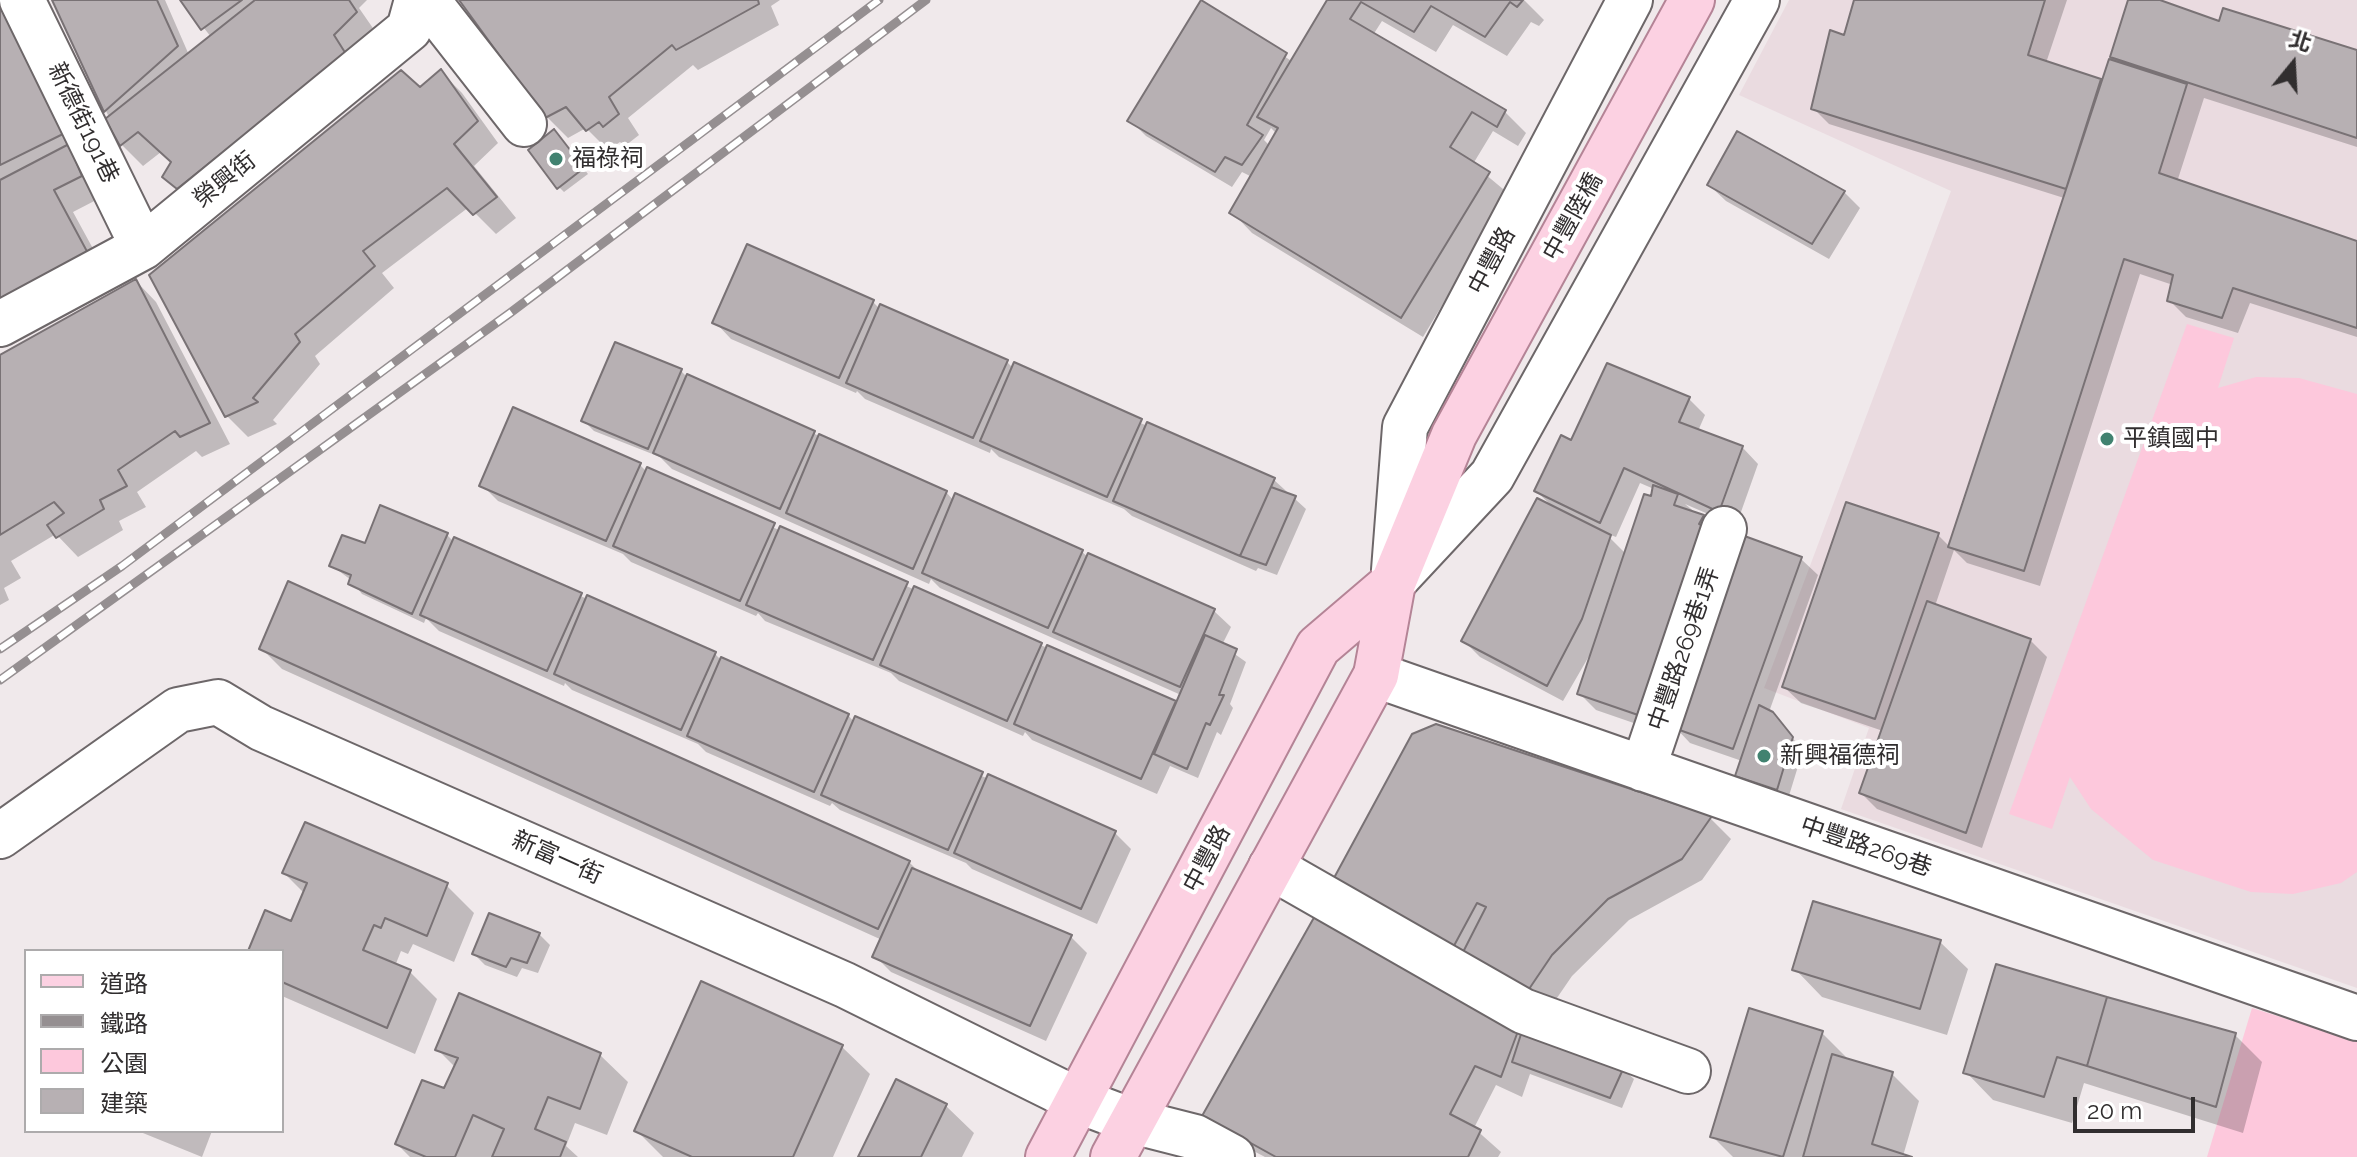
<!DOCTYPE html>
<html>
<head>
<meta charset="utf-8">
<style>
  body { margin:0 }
  #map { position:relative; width:2357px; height:1157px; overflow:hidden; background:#f0e9eb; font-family:Raleway,"Noto Sans TC",sans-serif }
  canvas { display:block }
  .legend { position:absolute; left:24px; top:949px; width:260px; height:184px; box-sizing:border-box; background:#fff; border:2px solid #adabac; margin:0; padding:10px 14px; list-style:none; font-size:24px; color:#312e2f }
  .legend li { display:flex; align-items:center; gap:16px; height:40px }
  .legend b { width:40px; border:2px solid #adabac }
  .north { position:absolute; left:2253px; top:24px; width:80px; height:80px; -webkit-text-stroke:6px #fff; paint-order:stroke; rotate:18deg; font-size:22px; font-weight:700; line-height:32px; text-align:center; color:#312e2f }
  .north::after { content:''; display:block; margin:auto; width:28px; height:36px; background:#312e2f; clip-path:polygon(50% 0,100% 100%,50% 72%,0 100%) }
  .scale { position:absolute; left:2073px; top:1097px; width:122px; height:36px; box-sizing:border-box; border:4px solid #312e2f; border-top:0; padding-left:10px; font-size:24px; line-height:28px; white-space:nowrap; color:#312e2f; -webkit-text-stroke:6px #fff; paint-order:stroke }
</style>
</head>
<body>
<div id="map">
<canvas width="2357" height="1157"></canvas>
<ul class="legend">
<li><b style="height:10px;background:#fcd1e2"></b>道路</li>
<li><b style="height:10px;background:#958f91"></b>鐵路</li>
<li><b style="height:22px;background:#fdc8dc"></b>公園</li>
<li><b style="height:22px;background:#b7b0b3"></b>建築</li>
</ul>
<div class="north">北</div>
<div class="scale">20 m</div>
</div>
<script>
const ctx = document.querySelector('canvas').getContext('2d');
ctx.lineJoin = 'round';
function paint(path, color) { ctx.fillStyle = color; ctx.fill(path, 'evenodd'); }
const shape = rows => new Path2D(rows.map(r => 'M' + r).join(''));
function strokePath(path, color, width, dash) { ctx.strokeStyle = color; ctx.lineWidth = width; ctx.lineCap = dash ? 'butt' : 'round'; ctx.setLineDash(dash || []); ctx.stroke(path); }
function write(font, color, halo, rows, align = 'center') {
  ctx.font = font + ' Raleway,"Noto Sans TC",sans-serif'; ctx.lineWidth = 8; ctx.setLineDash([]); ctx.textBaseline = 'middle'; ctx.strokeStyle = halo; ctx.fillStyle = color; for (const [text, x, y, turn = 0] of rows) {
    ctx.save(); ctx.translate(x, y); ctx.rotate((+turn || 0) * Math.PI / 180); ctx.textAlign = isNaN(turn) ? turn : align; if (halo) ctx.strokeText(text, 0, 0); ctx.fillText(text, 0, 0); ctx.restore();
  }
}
const built = shape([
  [1789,0,2357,0,2357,988,1841,809,1869,728,1764,688,1951,191,1739,95]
]);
const green = shape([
  [2187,324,2234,338,2218,388,2256,377,2299,378,2357,394,2357,872,2341,883,2293,894,2251,892,2153,860,2091,809,2070,777,2052,829,2009,814],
  [2252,1008,2357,1041,2357,1157,2207,1157]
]);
const shadow = shape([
  [0,0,9,0,102,197,73,212,109,278,0,334],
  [54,0,165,0,189,55,211,37,182,0,367,0,359,8,377,34,185,197,164,176,173,163,161,152,143,166,122,145],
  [461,0,780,0,771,6,779,25,698,70,693,65,628,118,639,135,625,146,620,142,608,150,586,128,568,138,547,117],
  [1330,0,1524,0,1544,20,1539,26,1531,22,1507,56,1453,25,1436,52,1382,21,1373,35,1505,112,1526,133,1518,146,1493,131,1473,164,1509,194,1423,337,1252,233,1232,212,1252,177,1242,172,1232,187,1146,136,1130,120,1202,2,1293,62],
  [1271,128,1277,134,1270,146,1264,140],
  [1856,0,2067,0,2046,63,2102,81,2130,0,2154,0,2221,23,2357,52,2357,147,2204,98,2177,182,2357,243,2357,337,2250,303,2238,333,2186,317,2169,300,2173,285,2140,274,2040,586,1967,563,1954,550,1935,606,2030,640,2047,657,1982,848,1877,809,1861,793,1883,731,1801,703,1784,687,1938,535,1950,547,2064,198,1829,124,1813,108,1845,37],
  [441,72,462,93,498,143,474,166,516,218,496,234,469,207,382,273,394,288,315,356,320,364,273,420,277,424,248,437,227,416,420,90],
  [558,136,588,174,564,192,559,187],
  [1709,185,1844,192,1860,208,1829,259,1726,201],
  [748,247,873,302,880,309,1007,362,1014,369,1274,480,1306,509,1277,575,1258,568,1256,571,1132,516,1124,509,999,457,991,449,990,453,865,399,857,391,856,393,731,339,715,322],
  [136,281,156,302,230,444,202,457,196,451,137,492,146,507,119,521,123,530,78,557,56,534,11,561,21,578,4,588,9,600,0,605,0,358],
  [681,371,688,378,946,492,954,501,1082,552,1088,557,1214,611,1231,627,1222,645,1246,662,1230,704,1233,708,1221,735,1217,732,1198,778,1170,766,1157,794,1032,740,1025,732,1023,736,899,681,891,673,765,621,758,613,756,616,631,562,623,554,498,501,482,485,640,465,647,472,1177,705,1181,695,940,588,931,579,929,584,672,469,660,457,594,431,583,420],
  [1689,399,1705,415,1698,431,1742,447,1758,464,1736,526,1685,504,1719,532,1654,730,1596,710,1580,694,1596,644,1563,701,1480,657,1464,641,1553,507,1536,491,1571,443],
  [1640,483,1654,489,1626,554,1605,533,1616,537],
  [446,534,454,542,714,653,722,661,848,715,854,722,1114,832,1131,849,1097,924,972,869,966,863,840,810,832,803,830,806,706,752,698,744,572,690,565,683,564,686,439,631,426,618,424,623,362,594,351,580,331,565,366,546],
  [1801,559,1818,575,1769,712,1803,750,1788,799,1748,786,1737,775,1742,761,1690,743,1674,726],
  [261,648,909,862,921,874,1071,937,1087,953,1046,1041,891,972,875,956,882,940,282,669],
  [1436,726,1710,818,1731,839,1702,880,1629,920,1572,976,1546,1014,1351,909],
  [284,873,446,885,474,913,454,962,413,944,408,954,401,951,395,966,410,972,437,999,415,1054,282,996,282,951,250,951,292,923,305,894],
  [1316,917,1623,1069,1634,1079,1622,1108,1530,1074,1522,1097,1496,1085,1474,1128,1501,1152,1498,1157,1265,1157,1225,1136],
  [539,934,550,945,538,973,522,968,517,977,485,965,474,954],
  [1940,942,1968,969,1947,1035,1822,997,1795,969],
  [1998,966,2235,1035,2262,1062,2243,1133,2084,1083,2072,1123,1993,1100,1966,1072],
  [702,984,842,1047,870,1074,833,1157,663,1157,637,1131],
  [1821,1032,1850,1061,1892,1074,1919,1101,1903,1156,1908,1157,1733,1157,1712,1136],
  [437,1049,600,1055,628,1082,607,1135,575,1123,566,1146,578,1157,410,1157,397,1144,446,1091,456,1068],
  [946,1106,974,1133,962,1157,861,1157],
  [138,1131,212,1131,202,1157]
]);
const building = shape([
  [52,0,157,0,178,46,104,112,52,0],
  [180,0,242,0,201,30,180,0],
  [255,0,349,0,357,12,334,35,346,54,177,189,162,177,171,162,138,132,120,146,105,119,255,0],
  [459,0,758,0,759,4,676,50,672,45,609,97,619,114,603,127,599,122,586,131,566,107,545,118,459,0],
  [1201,0,1287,53,1247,125,1263,135,1242,165,1225,157,1215,172,1127,121,1201,0],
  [1327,0,1523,0,1517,7,1510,2,1485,37,1431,6,1414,32,1361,2,1350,19,1506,110,1497,127,1472,112,1450,147,1490,172,1401,318,1229,213,1278,128,1257,117,1327,0],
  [1854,0,2045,0,2028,55,2101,79,2066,189,1811,109,1830,30,1844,35,1854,0],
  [2128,0,2160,0,2219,21,2223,8,2357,50,2357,138,2110,57,2128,0],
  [0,1,63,134,0,165,0,1],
  [2109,59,2187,84,2159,173,2357,241,2357,328,2233,288,2222,318,2167,301,2173,275,2124,259,2024,571,1948,547,2109,59],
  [441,69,478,121,454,144,497,197,473,215,447,188,363,251,375,266,295,334,300,342,253,398,258,402,225,417,149,275,401,70,420,87,441,69],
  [554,129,584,168,557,189,528,150,554,129],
  [1737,131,1845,191,1812,244,1707,185,1737,131],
  [69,144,82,176,54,190,90,257,0,303,0,180,69,144],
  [747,244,874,300,839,378,712,323,747,244],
  [136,279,210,423,180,437,175,431,118,470,127,486,100,500,104,509,56,538,47,525,64,513,54,502,0,535,0,355,136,279],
  [880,304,1008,360,973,438,846,383,880,304],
  [615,342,682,369,648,449,581,421,615,342],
  [1014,362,1142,419,1107,497,980,441,1014,362],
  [1607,363,1690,397,1679,422,1743,446,1719,512,1624,468,1600,523,1534,491,1561,435,1571,440,1607,363],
  [687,374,815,431,780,509,653,453,687,374],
  [513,407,641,463,606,541,479,486,513,407],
  [1147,422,1275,478,1240,556,1113,501,1147,422],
  [819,434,947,491,913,569,786,513,819,434],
  [647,467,775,523,740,601,613,546,647,467],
  [1653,485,1678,494,1674,505,1704,515,1699,524,1704,526,1638,715,1577,694,1644,494,1651,496,1653,485],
  [1271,487,1296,496,1266,565,1240,556,1271,487],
  [955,493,1083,550,1048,628,922,573,955,493],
  [1537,498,1611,535,1582,619,1547,686,1461,641,1537,498],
  [1846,502,1939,533,1875,719,1782,687,1846,502],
  [380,505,448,533,412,614,348,584,351,575,329,566,342,535,365,543,380,505],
  [780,526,908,582,873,660,746,605,780,526],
  [1739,534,1802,557,1733,749,1671,727,1739,534],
  [454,537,582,593,547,671,420,615,454,537],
  [1088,553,1215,609,1180,687,1053,632,1088,553],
  [288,581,910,861,878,929,259,649,288,581],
  [914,586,1042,643,1007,721,880,665,914,586],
  [587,595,716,652,681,730,554,674,587,595],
  [1927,601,2031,639,1966,833,1859,793,1927,601],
  [1205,635,1237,649,1219,695,1224,695,1210,725,1206,723,1187,769,1154,754,1205,635],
  [1047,645,1176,701,1141,779,1014,724,1047,645],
  [721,657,849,714,814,792,687,736,721,657],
  [1759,705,1773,712,1793,737,1777,790,1735,776,1759,705],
  [855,716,983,772,948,850,821,795,855,716],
  [1436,724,1712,816,1682,859,1608,899,1552,955,1525,995,1459,960,1486,907,1477,903,1449,955,1328,889,1412,734,1436,724],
  [988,774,1116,831,1081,909,954,853,988,774],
  [305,822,448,883,427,936,385,918,381,928,374,925,363,950,411,970,387,1028,282,982,282,951,248,951,265,910,291,921,307,883,282,873,305,822],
  [912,868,1072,935,1030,1026,872,957,912,868],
  [1813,901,1941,940,1920,1009,1792,970,1813,901],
  [489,913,540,933,527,963,511,958,506,967,472,954,489,913],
  [1316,914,1521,1023,1501,1077,1475,1066,1450,1114,1481,1130,1468,1157,1276,1157,1202,1116,1316,914],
  [1996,964,2107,997,2087,1066,2057,1057,2044,1097,1963,1073,1996,964],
  [701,981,843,1045,793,1157,692,1157,634,1131,701,981],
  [459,993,601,1053,580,1109,548,1097,535,1129,566,1142,560,1157,492,1157,504,1129,473,1115,455,1157,426,1157,395,1144,422,1080,444,1088,458,1058,435,1050,459,993],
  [2107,997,2236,1033,2216,1107,2087,1066,2107,997],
  [1749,1008,1823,1031,1783,1157,1710,1137,1749,1008],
  [1523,1028,1624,1067,1610,1098,1512,1062,1523,1028],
  [1832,1054,1893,1072,1872,1144,1912,1157,1803,1157,1832,1054],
  [896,1079,947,1104,921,1157,858,1157,896,1079]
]);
const minor = shape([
  [22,0,143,247],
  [427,0,524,124],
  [0,324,143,247,409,29,417,0],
  [1394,570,1405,427,1630,0],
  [1394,581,1492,476,1757,0],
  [1376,675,2357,1018],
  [1643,769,1724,529],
  [0,836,178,710,218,702,261,728,845,985,1079,1101,1132,1121,1195,1137,1232,1157],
  [1271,867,1523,1011,1688,1071]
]);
const major = shape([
  [1048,1157,1318,647,1393,583],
  [1113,1157,1376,675,1393,583,1454,435,1692,0]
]);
const rail = shape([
  [0,649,122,566,879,0],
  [0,680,510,313,926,0]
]);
const markers = [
  [556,159,8,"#418270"],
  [2107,439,8,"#418270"],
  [1764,756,8,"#418270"]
];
const streetNames = [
  ["新德街191巷",83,123,64],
  ["榮興街",225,180,-39],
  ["中豐陸橋",1573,217,-61],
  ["中豐路",1492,261,-62],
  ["中豐路269巷1弄",1684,649,-71],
  ["中豐路269巷",1866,847,19],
  ["新富一街",557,858,24],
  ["中豐路",1207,859,-62]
];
const poiNames = [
  ["福祿祠",572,159],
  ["平鎮國中",2123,439],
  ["新興福德祠",1780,756]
];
paint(built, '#eadbe0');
paint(green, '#fdc8dc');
paint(shadow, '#0003');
paint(building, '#b7b0b3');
strokePath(building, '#797275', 2);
strokePath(minor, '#6d6769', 48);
strokePath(major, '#b48496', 48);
strokePath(minor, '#fff', 44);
strokePath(major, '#fcd1e2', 44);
strokePath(rail, '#958f91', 9);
strokePath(rail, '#fff', 6, [18]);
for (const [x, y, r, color] of markers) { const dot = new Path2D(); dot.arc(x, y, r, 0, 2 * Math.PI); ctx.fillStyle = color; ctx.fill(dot); strokePath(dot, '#fff', 3); }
write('24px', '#312e2f', '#fff', streetNames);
write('24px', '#312e2f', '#fff', poiNames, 'left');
</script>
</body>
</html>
